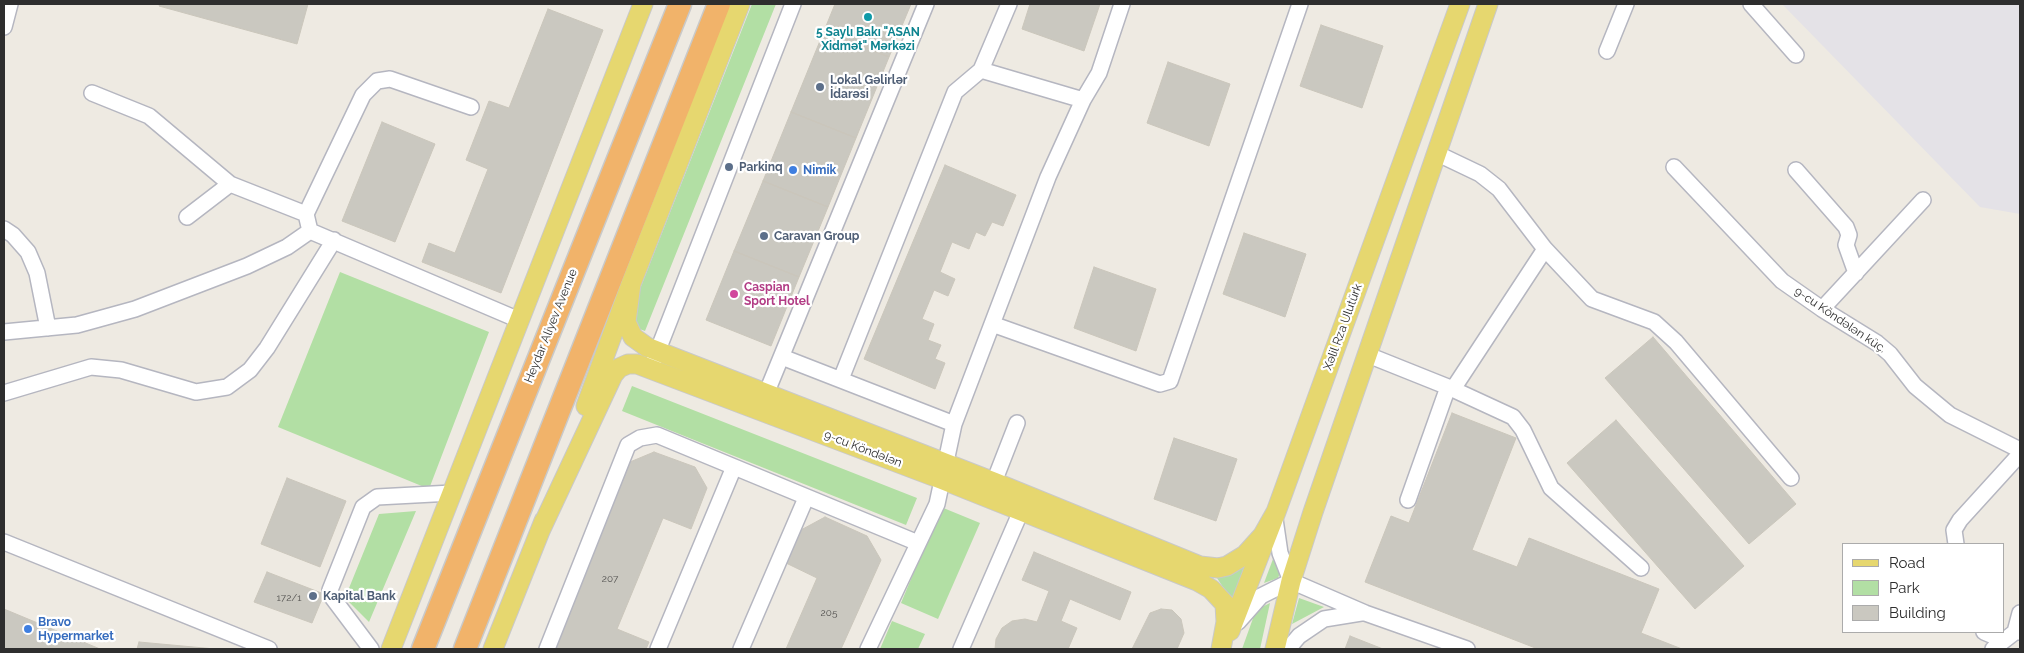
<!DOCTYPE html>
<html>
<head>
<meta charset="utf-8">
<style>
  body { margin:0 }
  #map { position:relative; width:2024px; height:653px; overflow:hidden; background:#eeeae2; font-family:Raleway,sans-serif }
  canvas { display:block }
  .frame { position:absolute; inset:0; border:5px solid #2e2e2e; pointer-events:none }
  .legend { position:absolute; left:1842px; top:543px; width:162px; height:90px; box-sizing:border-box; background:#fff; border:1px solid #ababab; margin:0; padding:6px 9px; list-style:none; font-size:15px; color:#2e2e2e }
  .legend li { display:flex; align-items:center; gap:10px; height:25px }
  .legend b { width:25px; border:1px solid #ababab }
</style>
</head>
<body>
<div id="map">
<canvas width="2024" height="653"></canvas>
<div class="frame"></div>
<ul class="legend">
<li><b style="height:6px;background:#e6d76f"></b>Road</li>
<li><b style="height:14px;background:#b2dfa4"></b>Park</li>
<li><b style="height:14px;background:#cac8c0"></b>Building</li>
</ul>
</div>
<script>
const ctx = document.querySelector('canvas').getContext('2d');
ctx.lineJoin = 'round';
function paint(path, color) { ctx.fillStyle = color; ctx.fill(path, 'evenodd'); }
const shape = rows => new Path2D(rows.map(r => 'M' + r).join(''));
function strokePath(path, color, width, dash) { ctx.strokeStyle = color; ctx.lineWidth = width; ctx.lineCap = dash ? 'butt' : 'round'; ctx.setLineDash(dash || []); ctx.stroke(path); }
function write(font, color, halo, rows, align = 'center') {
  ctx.font = font + ' Raleway,sans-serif'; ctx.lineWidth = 4.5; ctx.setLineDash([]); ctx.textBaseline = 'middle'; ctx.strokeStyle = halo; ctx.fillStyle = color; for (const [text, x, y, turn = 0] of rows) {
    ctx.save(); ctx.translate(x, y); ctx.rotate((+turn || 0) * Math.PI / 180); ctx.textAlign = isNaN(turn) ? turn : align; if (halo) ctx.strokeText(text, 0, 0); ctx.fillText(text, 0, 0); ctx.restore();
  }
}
const industrial = shape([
  [1782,4,2020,4,2020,214,1980,207]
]);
const green = shape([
  [752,4,776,4,645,331,637,328,632,322,634,304],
  [340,272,489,332,429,489,278,427],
  [632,386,917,498,906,525,622,411],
  [941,507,980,523,938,619,901,603],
  [416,511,369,622,345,598,379,514],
  [1273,559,1280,573,1278,578,1264,583],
  [1244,567,1232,601,1217,578],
  [1299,598,1324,607,1292,624],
  [1270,603,1260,649,1242,649,1256,610],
  [892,621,925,634,918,649,880,649]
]);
const building = shape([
  [160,4,308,4,297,44,159,6,160,4],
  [835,4,911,4,889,57,824,31,835,4],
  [1030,4,1100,4,1084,51,1022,29,1030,4],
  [548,9,603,30,501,293,422,262,429,243,455,253,488,169,466,160,489,101,509,108,548,9],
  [1321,25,1383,46,1362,108,1300,86,1321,25],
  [824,31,889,57,856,138,791,112,824,31],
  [1168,62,1230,84,1209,146,1147,123,1168,62],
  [791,112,856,138,828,207,763,181,791,112],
  [382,122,435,144,395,242,342,221,382,122],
  [945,165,1016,195,1003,226,992,222,985,236,976,232,969,249,952,242,940,272,955,279,948,296,934,290,922,319,934,324,928,340,941,345,935,359,945,363,935,389,864,359,945,165],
  [763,181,828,207,799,277,734,251,763,181],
  [1244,233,1306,254,1285,317,1223,294,1244,233],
  [734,251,799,277,771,346,706,320,734,251],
  [1094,267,1156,289,1136,351,1074,328,1094,267],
  [1653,337,1796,504,1749,544,1605,378,1653,337],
  [1452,413,1516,438,1472,550,1517,567,1529,538,1659,589,1641,633,1682,649,1538,649,1365,582,1391,516,1409,523,1452,413],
  [1616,420,1744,566,1695,609,1567,463,1616,420],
  [1174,438,1237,459,1216,521,1154,499,1174,438],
  [654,452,695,467,707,488,691,529,663,518,617,629,649,642,646,649,555,649,630,462,654,452],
  [287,478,346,501,320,567,261,544,287,478],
  [825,517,867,536,881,560,841,649,786,649,817,578,786,563,801,530,825,517],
  [1034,552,1131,592,1120,620,1070,599,1061,621,1077,628,1068,649,995,649,996,639,1002,628,1012,621,1025,619,1037,622,1049,591,1022,580,1034,552],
  [267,572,324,594,312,623,254,602,267,572],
  [4,609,100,649,4,649,4,609],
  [1161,609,1172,610,1181,619,1184,633,1177,649,1132,649,1150,613,1161,609],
  [1350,636,1383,649,1345,649,1350,636],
  [139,642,215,649,137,649,139,642]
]);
const minor = shape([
  [1751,4,1796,55],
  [4,27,10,4],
  [1607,51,1626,4],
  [981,70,1083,100],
  [92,93,149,116,230,184,306,214,310,231],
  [1436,153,1480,174,1499,189,1545,249,1592,299,1654,322,1676,342,1791,478],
  [1674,167,1782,281,1822,309,1877,343,1890,354,1915,386,1950,415,2020,450],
  [1796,170,1846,227,1849,235,1846,245,1856,273],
  [306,214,363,95,377,81,390,79,471,107],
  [187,217,230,184],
  [4,229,13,235,28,252,37,273,48,328],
  [1822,309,1923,200],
  [992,324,1160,384,1170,381,1300,4],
  [4,332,77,325,135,309,247,266,287,247,310,231,519,320],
  [1368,355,1448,387,1513,417,1523,430,1551,488,1641,568],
  [782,357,954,424],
  [651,368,793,4],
  [841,379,955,92,981,70,1009,4],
  [1453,389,1545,249],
  [4,393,91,367,121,370,196,392,227,387,250,370,267,348,334,240],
  [766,394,926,4],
  [994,482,1017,423],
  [1408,500,1448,387],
  [1275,519,1280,553,1291,581,1365,613,1467,649],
  [4,542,269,649],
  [1956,544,1954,530,1960,520,2020,454],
  [1238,622,1261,596,1291,581],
  [1984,632,2003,640],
  [2015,632,2020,613],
  [371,649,332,597,330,590,363,507,377,497,452,493],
  [547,649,628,445,640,438,657,435,918,543],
  [658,649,734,467],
  [741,649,806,498],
  [868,649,937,504,954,424,1048,177,1083,100,1099,73,1122,4],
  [961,649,1021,511],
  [1288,649,1299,636,1324,619,1361,613],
  [1993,649,2015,632,2020,632]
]);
const major = shape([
  [631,284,626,322,633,337,647,347,994,482,1200,566,1218,568,1227,566,1245,555,1263,535,1276,512],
  [586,406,631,284,740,4],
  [540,531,613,375,619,368,628,364,637,364,941,479,1197,581,1211,589,1225,604,1226,622,1221,649],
  [1230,631,1276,512,1460,4],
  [391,649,643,4],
  [493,649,544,521],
  [1275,649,1291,581,1313,512,1488,4]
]);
const highway = shape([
  [423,649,680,4],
  [465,649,719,4]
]);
const markers = [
  [868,17,5,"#0f9aa8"],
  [820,87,5,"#5c6f8a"],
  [729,167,5,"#5c6f8a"],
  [793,170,5,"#3f7fe0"],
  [764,236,5,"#5c6f8a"],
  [734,294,5,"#d1479c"],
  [313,596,5,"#5c6f8a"],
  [28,629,5,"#3f7fe0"]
];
const numberNames = [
  ["207",610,579],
  ["172/1",289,598],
  ["205",829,613]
];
const cultureNames = [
  ["5 Saylı Bakı \"ASAN",868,32],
  ["Xidmət\" Mərkəzi",868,46]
];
const serviceNames = [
  ["Lokal Gəlirlər",830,80],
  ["İdarəsi",830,94],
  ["Parkinq",739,167],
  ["Caravan Group",774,236],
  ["Kapital Bank",323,596]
];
const shopNames = [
  ["Nimik",803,170],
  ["Bravo",38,622],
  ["Hypermarket",38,636]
];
const hotelNames = [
  ["Caspian",744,287],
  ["Sport Hotel",744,301]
];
const streetNames = [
  ["9-cu Köndələn küç.",1840,320,34],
  ["Heydar Aliyev Avenue",551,326,-68],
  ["Xəlil Rza Ulutürk",1343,327,-70],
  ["9-cu Köndələn",863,449,21]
];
paint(industrial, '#e4e2e7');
paint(green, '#b2dfa4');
paint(building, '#cac8c0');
strokePath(building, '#cac6bb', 1);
strokePath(minor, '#b5b6c0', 18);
strokePath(major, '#c9c9c9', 21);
strokePath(highway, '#c9c9c9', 25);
strokePath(minor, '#fff', 15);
strokePath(major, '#e6d76f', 19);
strokePath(highway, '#f1b36a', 22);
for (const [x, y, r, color] of markers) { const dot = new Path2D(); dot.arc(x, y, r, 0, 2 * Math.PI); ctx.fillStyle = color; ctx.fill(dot); strokePath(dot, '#fff', 2); }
write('10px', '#555452', null, numberNames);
write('bold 12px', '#0d838f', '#fff', cultureNames);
write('bold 12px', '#4e5e75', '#fff', serviceNames, 'left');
write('bold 12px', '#366cbe', '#fff', shopNames, 'left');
write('bold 12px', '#b23c85', '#fff', hotelNames, 'left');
write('12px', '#2e2e2e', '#fff', streetNames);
</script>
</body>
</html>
